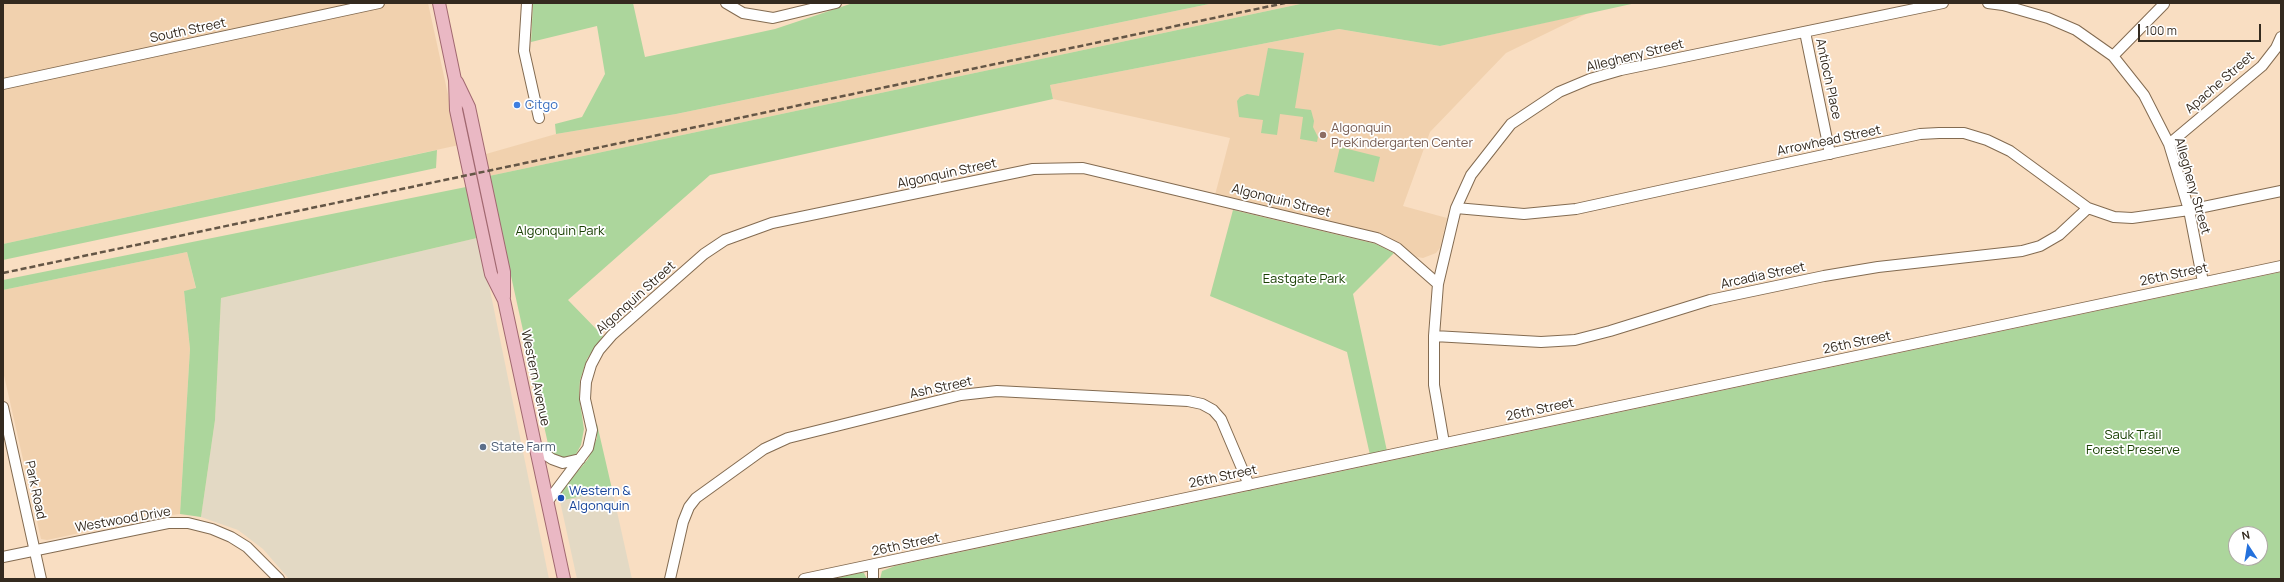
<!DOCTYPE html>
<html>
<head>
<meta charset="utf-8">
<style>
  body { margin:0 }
  #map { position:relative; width:2284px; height:582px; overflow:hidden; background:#f9dec2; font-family:Manrope,sans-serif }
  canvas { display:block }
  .frame { position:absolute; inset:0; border:4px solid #342a1f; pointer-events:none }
  .north { position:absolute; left:2228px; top:526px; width:40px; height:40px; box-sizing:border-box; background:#fff; border:1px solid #aeaaa5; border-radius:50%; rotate:348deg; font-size:11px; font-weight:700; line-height:16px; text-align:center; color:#342a1f }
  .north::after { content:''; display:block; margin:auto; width:14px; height:18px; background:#2471dc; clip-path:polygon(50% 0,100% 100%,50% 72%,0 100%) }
  .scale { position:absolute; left:2138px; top:24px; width:123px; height:18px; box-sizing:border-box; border:2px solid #342a1f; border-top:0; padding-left:5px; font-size:12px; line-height:14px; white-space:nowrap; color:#342a1f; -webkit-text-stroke:3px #fff; paint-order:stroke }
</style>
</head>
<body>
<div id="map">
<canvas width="2284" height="582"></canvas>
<div class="frame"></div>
<div class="north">N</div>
<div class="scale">100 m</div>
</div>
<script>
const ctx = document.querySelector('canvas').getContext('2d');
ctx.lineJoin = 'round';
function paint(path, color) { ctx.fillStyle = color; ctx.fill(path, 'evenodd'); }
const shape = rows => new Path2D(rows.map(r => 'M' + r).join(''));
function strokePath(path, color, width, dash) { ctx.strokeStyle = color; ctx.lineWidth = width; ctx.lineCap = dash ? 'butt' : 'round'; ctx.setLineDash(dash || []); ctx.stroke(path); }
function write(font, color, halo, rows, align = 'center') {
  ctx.font = font + ' Manrope,sans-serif'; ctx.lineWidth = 3.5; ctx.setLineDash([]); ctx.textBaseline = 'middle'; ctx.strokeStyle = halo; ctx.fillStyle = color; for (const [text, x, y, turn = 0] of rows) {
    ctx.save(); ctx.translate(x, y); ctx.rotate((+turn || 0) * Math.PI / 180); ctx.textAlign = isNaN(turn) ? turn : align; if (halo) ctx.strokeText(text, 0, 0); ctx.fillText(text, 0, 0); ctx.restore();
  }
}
const commercial = shape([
  [477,238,490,290,549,579,289,579,263,549,238,530,201,517,215,420,221,298],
  [612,489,632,579,577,579,560,501]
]);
const built = shape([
  [3,3,428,3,459,145,3,244],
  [1214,3,1305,3,489,176,486,154,556,134,676,114],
  [1588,13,1506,53,1430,132,1403,206,1447,218,1440,248,1436,253,1423,258,1417,257,1398,243,1380,235,1215,195,1230,138,1053,99,1050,85,1339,29,1440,46],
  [187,252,196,289,184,291,190,349,180,514,155,517,47,540,41,539,3,371,3,290]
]);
const green = shape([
  [533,3,633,3,645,57,775,29,853,3,1214,3,676,114,556,134,555,124,582,117,605,74,597,26,531,42],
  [1305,3,1636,3,1440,46,1339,29,1050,85,1053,99,710,175,568,300,603,336,587,359,580,380,579,396,584,429,581,445,576,454,568,459,563,460,550,453,489,176],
  [1268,48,1304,53,1295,108,1311,110,1314,121,1313,127,1318,137,1317,142,1300,139,1303,117,1280,114,1277,135,1261,133,1263,120,1239,117,1237,101,1240,97,1247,94,1259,96],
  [1340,147,1380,157,1374,182,1334,172],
  [437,150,436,168,3,260,3,244],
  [466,187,477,238,221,298,215,420,201,517,180,514,190,349,184,291,196,288,187,252,3,290,3,280],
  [1233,210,1376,244,1394,253,1353,294,1387,451,1370,455,1347,352,1210,296],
  [2281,272,2281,579,880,579,882,571,895,566],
  [2236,534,2260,534,2260,558,2236,558],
  [597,424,612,489,560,501,562,490,588,459,597,438],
  [860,573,864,573,867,579,832,579]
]);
const minor = shape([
  [527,3,524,51,539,118],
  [726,3,743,13,773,18,836,3],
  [1988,3,2003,5,2048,18,2076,30,2113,56,2144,95,2169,144,2189,210,2203,282],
  [1805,32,1830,154],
  [2113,56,2164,4],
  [3,84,379,3],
  [2169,144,2262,66,2276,48,2281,37],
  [1456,208,1524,214,1576,209,1920,134,1939,133,1964,133,1987,140,2010,151,2088,208,2114,217,2132,218,2189,210,2281,191],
  [1434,336,1541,342,1575,340,1610,331,1710,300,1824,276,1878,267,2022,251,2040,246,2059,235,2088,208],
  [3,407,41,579],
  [1444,443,1434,385,1434,336,1438,284,1456,208,1471,175,1511,124,1559,92,1590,79,1621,70,1943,3],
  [537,449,552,459,563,463,580,459],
  [548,501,588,448,592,430,585,399,586,382,591,365,599,350,612,335,704,254,725,240,772,223,1033,169,1083,168,1377,238,1397,248,1438,284],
  [3,557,168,523,188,523,212,529,231,537,247,547,279,579],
  [873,566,873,579],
  [670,579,683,522,689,507,696,498,764,449,788,438,961,395,997,391,1188,401,1202,404,1213,410,1221,419,1249,485],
  [804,579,2281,266]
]);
const major = shape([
  [439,3,455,80,456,110,491,274,504,300,564,579],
  [457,82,469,107,504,272,504,297]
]);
const rail = shape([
  [3,273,1285,3]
]);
const markers = [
  [517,105,4,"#3f7fe0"],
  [1323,135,4,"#8d6e63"],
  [483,447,4,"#5c6f8a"],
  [561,498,4,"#1a4fb4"]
];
const streetNames = [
  ["South Street",188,31,-12],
  ["Allegheny Street",1635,56,-14],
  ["Antioch Place",1828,79,78],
  ["Apache Street",2220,83,-41],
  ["Arrowhead Street",1829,141,-12],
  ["Algonquin Street",947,174,-12],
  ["Allegheny Street",2192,186,74],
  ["Algonquin Street",1281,201,14],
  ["26th Street",2174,275,-12],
  ["Arcadia Street",1763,276,-12],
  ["Algonquin Street",636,298,-42],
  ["26th Street",1857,343,-12],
  ["Western Avenue",535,378,78],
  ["Ash Street",941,388,-12],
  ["26th Street",1540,410,-12],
  ["26th Street",1223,477,-12],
  ["Park Road",35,490,78],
  ["Westwood Drive",123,520,-10],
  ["26th Street",906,545,-12]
];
const shopNames = [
  ["Citgo",525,105]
];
const educationNames = [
  ["Algonquin",1331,128],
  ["PreKindergarten Center",1331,143]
];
const parkNames = [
  ["Algonquin Park",560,231],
  ["Eastgate Park",1304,279],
  ["Sauk Trail",2133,435],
  ["Forest Preserve",2133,450]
];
const serviceNames = [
  ["State Farm",491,447]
];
const transitNames = [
  ["Western &",569,491],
  ["Algonquin",569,506]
];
paint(commercial, '#e3d9c4');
paint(built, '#f1d1ae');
paint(green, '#acd69c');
strokePath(minor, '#836b51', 12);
strokePath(major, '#a16870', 14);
strokePath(minor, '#fff', 10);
strokePath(major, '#eab8c4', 12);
strokePath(rail, '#645646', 2.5, [6, 3]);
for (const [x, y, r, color] of markers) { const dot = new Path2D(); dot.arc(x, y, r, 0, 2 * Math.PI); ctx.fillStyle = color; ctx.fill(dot); strokePath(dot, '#fff', 1.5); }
write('13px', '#342a1f', '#fff', streetNames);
write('13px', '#366cbe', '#fff', shopNames, 'left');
write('13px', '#785e54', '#fff', educationNames, 'left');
write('13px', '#194003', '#fff', parkNames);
write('13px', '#4e5e75', '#fff', serviceNames, 'left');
write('13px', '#164399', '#fff', transitNames, 'left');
</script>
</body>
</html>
